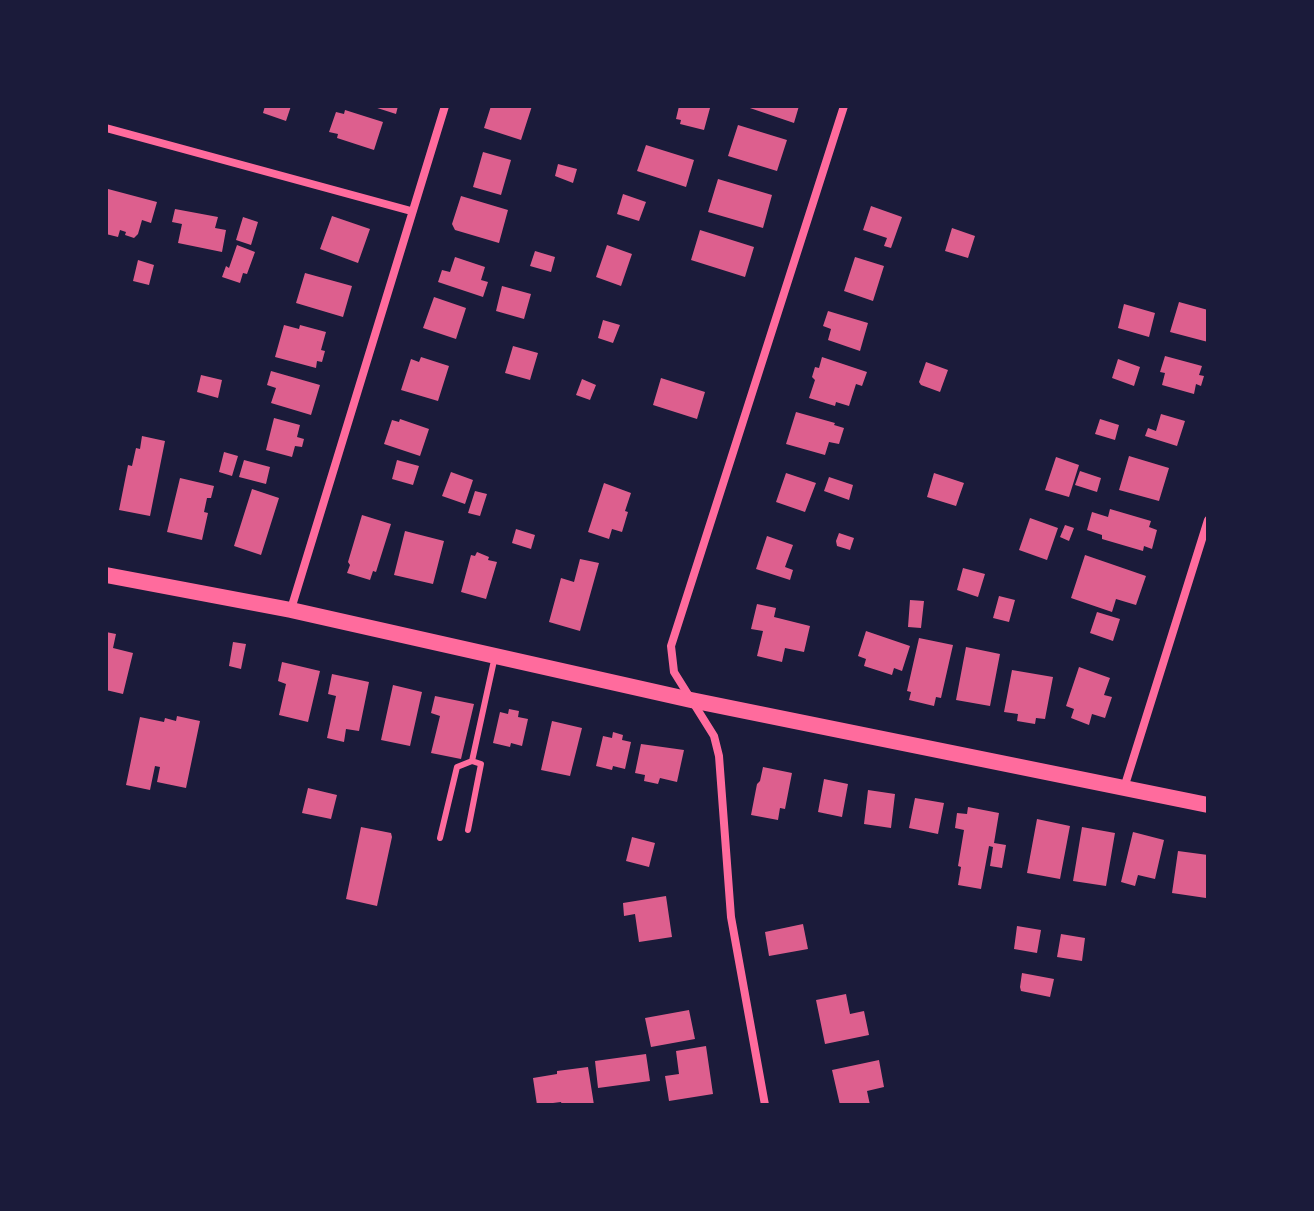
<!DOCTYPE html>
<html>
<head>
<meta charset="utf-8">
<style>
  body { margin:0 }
  #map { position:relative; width:1314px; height:1211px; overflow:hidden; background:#1b1b3a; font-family:Arial,sans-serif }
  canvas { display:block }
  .frame { position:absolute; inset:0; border:108px solid #1b1b3a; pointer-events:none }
</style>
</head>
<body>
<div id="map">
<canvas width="1314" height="1211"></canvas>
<div class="frame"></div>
</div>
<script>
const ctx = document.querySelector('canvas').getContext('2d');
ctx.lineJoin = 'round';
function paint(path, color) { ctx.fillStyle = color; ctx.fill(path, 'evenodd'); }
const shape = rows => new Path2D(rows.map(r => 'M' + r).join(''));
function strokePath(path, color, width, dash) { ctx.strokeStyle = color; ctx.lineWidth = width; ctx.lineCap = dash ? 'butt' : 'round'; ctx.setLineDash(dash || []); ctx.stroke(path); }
const building = shape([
  [265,106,291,106,286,121,263,113],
  [371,106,398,106,396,114],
  [491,106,532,106,521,140,484,128],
  [679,106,702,106,710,108,704,130,680,124,681,120,676,119],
  [744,106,799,106,794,123],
  [345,110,383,122,374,150,337,138,338,134,329,132,336,112,344,114],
  [738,125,787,140,777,171,728,156],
  [646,145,694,160,686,187,637,171],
  [483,152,511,160,501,195,473,187],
  [558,164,577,169,573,183,555,176],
  [718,179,772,195,763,228,708,212],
  [108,189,157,202,151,223,142,220,138,234,134,238,125,235,126,232,120,230,118,237,106,234,106,198],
  [623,194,646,202,639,221,617,214],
  [461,196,508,210,499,243,455,230,452,224],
  [871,206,902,217,891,248,884,246,887,238,863,230],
  [175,209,218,217,215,228,226,230,222,252,178,243,182,224,172,222],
  [332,216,370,229,358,263,320,249],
  [243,217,258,222,251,245,236,240],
  [952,228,975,236,968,258,945,251],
  [700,230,754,247,745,277,691,260],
  [237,245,255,252,247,274,243,273,240,283,222,277,226,266,229,268],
  [607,245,632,254,621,286,596,277],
  [535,251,555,257,551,272,530,266],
  [455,257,485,267,481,280,488,282,483,297,438,282,442,270,450,272],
  [855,257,884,266,873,301,844,291],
  [138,260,154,265,149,285,133,281],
  [305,273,352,286,343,317,296,303],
  [502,286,531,294,524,319,496,311],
  [434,297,466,308,456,339,423,328],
  [1179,302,1208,310,1208,342,1170,332],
  [1124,304,1155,313,1149,337,1118,328],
  [828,311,868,323,860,351,828,340,831,329,823,326],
  [603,320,620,325,613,343,598,338],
  [284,325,299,329,300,325,326,332,321,350,325,351,322,362,317,361,316,368,275,357],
  [513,346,538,353,530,380,505,373],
  [1165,356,1202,366,1199,375,1204,376,1201,386,1196,384,1194,394,1162,385,1165,373,1160,372],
  [421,357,449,366,438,401,401,390,411,359,419,362],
  [822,357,867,372,862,386,856,384,849,406,836,402,835,406,809,398,815,380,812,377,815,367,819,368],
  [1118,359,1140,367,1134,386,1112,378],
  [926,362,948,370,940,392,921,385,919,382],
  [271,371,320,385,311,415,271,403,276,388,267,385],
  [201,375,222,380,218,398,197,392],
  [661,378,705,392,697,419,653,405],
  [582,379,596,385,590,400,576,395],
  [796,412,835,423,834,425,844,428,839,444,829,442,825,455,786,444],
  [1161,414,1185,421,1177,446,1145,436,1148,428,1156,431],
  [274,418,300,425,297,437,304,439,302,447,295,446,292,457,266,450],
  [400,419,429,429,420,456,384,444,392,420,399,422],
  [1100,419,1119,425,1115,440,1095,434],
  [142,436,165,441,150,516,119,510,128,465,132,466,136,448,140,449],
  [224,452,238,456,232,476,219,472],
  [1129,456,1169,468,1159,501,1119,490],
  [1056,457,1079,465,1069,497,1045,490],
  [244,460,270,467,266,484,239,477],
  [397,460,419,466,413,485,392,479],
  [1080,471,1101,478,1097,492,1075,485],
  [451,472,473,480,465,504,442,496],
  [786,473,816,483,805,512,776,502],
  [934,473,964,483,956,506,927,497],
  [829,477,853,485,849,500,824,491],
  [180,478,214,486,211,498,207,498,204,512,208,513,202,540,167,532],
  [604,483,631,493,625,511,628,512,622,532,612,529,609,539,588,532],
  [252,489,279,498,261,555,234,546],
  [475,491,487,494,480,516,468,513],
  [1110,509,1151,521,1149,527,1157,530,1152,549,1144,546,1143,551,1102,539,1102,535,1087,530,1092,512,1108,517],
  [362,515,391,524,376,572,373,571,370,580,347,573,350,565,348,562],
  [1030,518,1058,528,1047,560,1019,550],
  [1065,525,1074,528,1069,541,1060,537],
  [516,529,535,535,531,549,512,543],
  [405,531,444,541,433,584,394,575],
  [839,533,854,538,850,550,837,546,836,541],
  [767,536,793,545,785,567,793,570,790,580,756,569],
  [477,552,489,557,488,560,497,562,486,599,461,592,471,555,475,556],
  [1085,555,1146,576,1136,605,1116,599,1112,612,1071,598],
  [580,559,599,563,580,631,549,622,561,578,574,582],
  [963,568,985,574,978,597,957,590],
  [999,596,1015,600,1009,622,993,618],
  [910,600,924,601,921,628,908,627],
  [757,604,776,608,774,617,810,626,804,652,785,648,782,662,757,656,763,631,751,629],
  [1097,612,1120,619,1113,641,1090,633],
  [866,631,910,646,902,671,894,668,892,675,864,666,866,659,858,656],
  [106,632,116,634,113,648,133,653,123,694,106,690],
  [919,638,953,645,941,698,936,697,934,706,909,700,911,692,907,691],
  [233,642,246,644,241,669,229,666],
  [966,647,1000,654,990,706,956,700],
  [282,662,320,671,308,722,279,715,286,684,278,681],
  [1079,667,1110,678,1104,695,1112,697,1105,718,1092,714,1089,725,1071,718,1074,709,1066,706],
  [1012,670,1053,677,1045,719,1036,718,1035,724,1017,721,1018,714,1004,712],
  [332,674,369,682,359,731,346,729,344,742,327,738,336,696,328,694],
  [393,685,422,692,410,746,381,740],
  [435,696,474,704,461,759,431,753,440,716,431,713],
  [509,709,519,711,518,717,528,719,522,746,511,743,510,747,493,743,500,712,508,714],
  [177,716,200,721,186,788,157,782,160,767,155,766,150,790,126,785,140,717,164,722,165,718,176,721],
  [552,721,582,728,570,776,541,770],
  [613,732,623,735,622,740,631,742,625,769,613,766,612,770,596,766,603,736,612,738],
  [641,744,684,750,677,782,660,778,658,784,644,781,645,775,635,773],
  [763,767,792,773,785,809,780,808,778,820,751,815,757,784,760,781],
  [824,779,848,784,842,817,818,812],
  [308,788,337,795,331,819,302,813],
  [868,790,895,794,891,828,864,824],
  [915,798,944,803,938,834,909,828],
  [968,807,999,813,994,843,1006,845,1002,868,990,866,993,847,989,846,981,889,958,885,961,867,958,866,964,830,955,828,957,813,967,814],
  [1037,819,1070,826,1060,879,1027,873],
  [361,827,391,833,392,837,377,906,346,899],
  [1082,827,1115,833,1106,886,1073,881],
  [1133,832,1164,840,1155,879,1138,875,1135,886,1121,882],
  [632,837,655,843,649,867,626,861],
  [1178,851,1208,855,1208,882,1206,898,1172,893],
  [666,896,672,937,639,942,635,914,624,916,623,903],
  [803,924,808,949,769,956,765,932],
  [1017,926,1041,930,1037,953,1014,949],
  [1061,934,1085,938,1082,961,1057,957],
  [1022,973,1054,979,1050,997,1021,991,1020,987],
  [846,994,850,1014,864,1011,869,1035,825,1044,816,1000],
  [689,1010,695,1039,651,1047,645,1018],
  [706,1046,713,1094,669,1101,665,1076,679,1074,676,1051],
  [646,1054,650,1081,598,1088,595,1061],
  [879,1060,884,1087,867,1091,870,1105,840,1105,832,1070],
  [588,1067,594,1105,562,1105,561,1102,537,1105,533,1078,557,1074,557,1071]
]);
const service = shape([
  [468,830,481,764,472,761,495,656],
  [440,838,457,767,472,761]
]);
const minor = shape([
  [106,128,411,211],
  [291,609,445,106],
  [1124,788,1208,520],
  [765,1105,731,917,719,756,714,736,674,672,671,646,844,106]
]);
const secondary = shape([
  [106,575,291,610,691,700,1208,805]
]);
paint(building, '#dd5f8e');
strokePath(service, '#ff6b9d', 6);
strokePath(minor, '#ff6b9d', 8);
strokePath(secondary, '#ff6b9d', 16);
</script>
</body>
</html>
